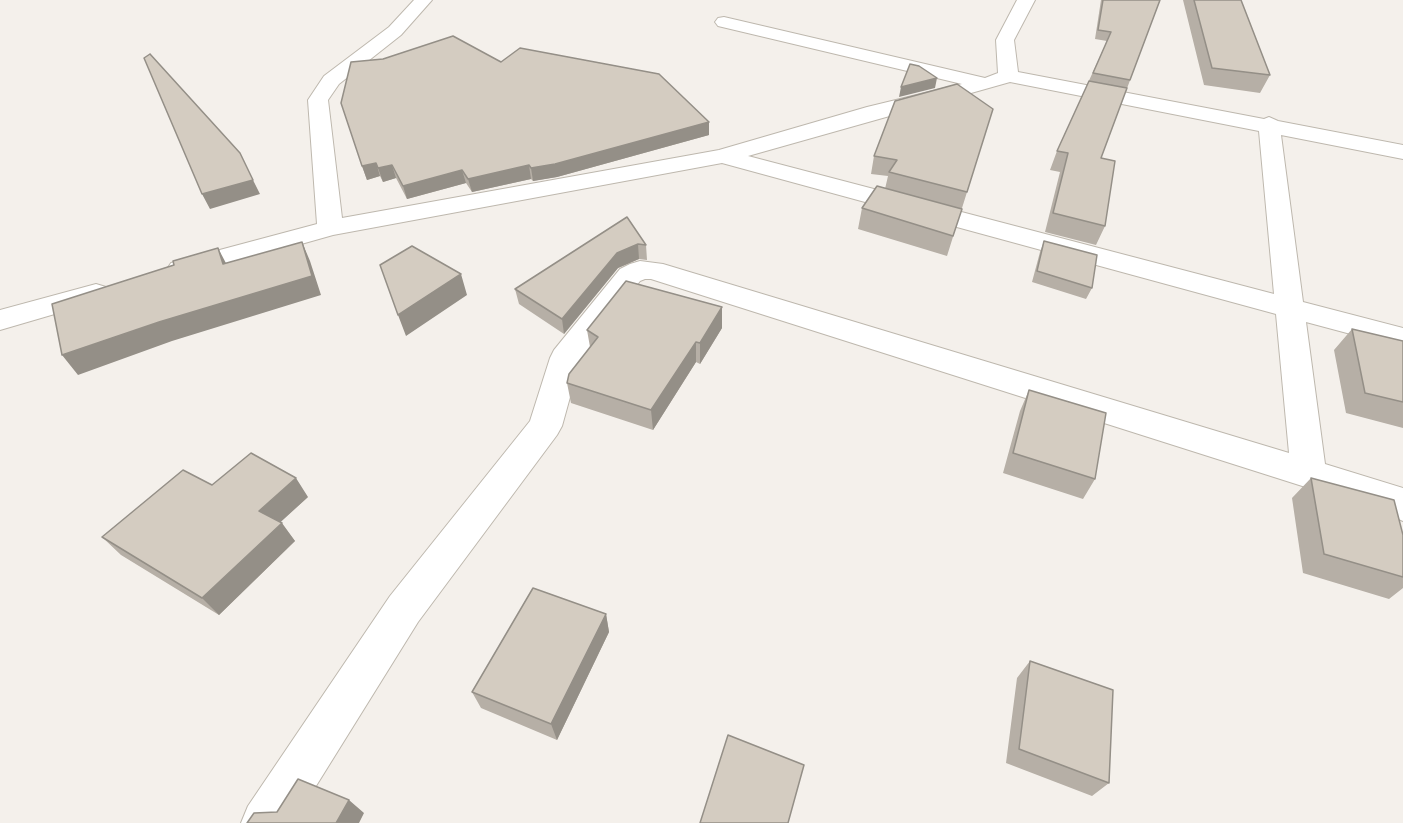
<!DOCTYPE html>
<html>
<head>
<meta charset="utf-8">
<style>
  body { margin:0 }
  canvas { display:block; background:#f4f0eb }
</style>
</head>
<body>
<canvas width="1403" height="823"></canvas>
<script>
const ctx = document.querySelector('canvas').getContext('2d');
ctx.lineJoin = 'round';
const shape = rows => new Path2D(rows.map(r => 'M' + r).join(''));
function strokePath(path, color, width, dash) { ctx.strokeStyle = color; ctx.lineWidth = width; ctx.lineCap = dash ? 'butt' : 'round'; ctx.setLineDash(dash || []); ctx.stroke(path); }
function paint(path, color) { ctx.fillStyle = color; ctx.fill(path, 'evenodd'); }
const minor = shape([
  [414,0,432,0,401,35,339,84,328,100,342,218,719,150,867,107,962,84,718,26,715,22,718,18,724,17,985,78,998,73,996,40,1017,0,1035,0,1014,40,1018,72,1264,119,1269,117,1278,121,1403,145,1403,159,1281,135,1303,302,1403,328,1403,348,1306,322,1325,464,1403,488,1403,521,1381,511,651,279,645,279,640,281,580,361,562,426,557,435,418,622,293,823,241,823,248,806,390,596,530,421,550,358,554,350,620,269,630,264,640,261,663,264,1289,453,1276,314,722,163,333,235,181,278,171,275,167,269,171,263,317,224,308,100,324,76,389,27,414,0],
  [1010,82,1259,131,1274,294,748,156,1010,82],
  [96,284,106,287,110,293,106,299,0,330,0,310,96,284]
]);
const wall = shape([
  [1101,0,1160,0,1101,158,1105,226,1096,245,1045,232,1060,172,1050,170,1057,151,1107,41,1095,39],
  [1183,0,1241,0,1270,75,1260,93,1204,85],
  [501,62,709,135,557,177,533,181,531,179,472,192,466,183,407,199,396,178,383,182,380,176,367,180,362,166],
  [993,109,947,256,858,229,862,208,885,189,888,176,871,174,874,156],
  [627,217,646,245,647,260,639,259,618,268,564,334,519,304,515,289],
  [1044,241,1092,288,1086,299,1032,282,1040,252],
  [722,328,700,364,696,362,653,430,571,403,567,383,590,347,587,330],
  [1352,329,1403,341,1403,428,1346,413,1334,350],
  [1029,390,1095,479,1083,499,1003,473,1020,411],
  [1311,478,1403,535,1403,588,1389,599,1303,573,1292,498],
  [308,497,280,522,295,541,219,615,121,555,102,537],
  [606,614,609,632,557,740,481,708,472,692],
  [1030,661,1109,783,1092,796,1006,763,1017,678]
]);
const shadedWall = shape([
  [937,78,935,88,899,97,901,87],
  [709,122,709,135,557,177,533,181,531,168],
  [376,163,380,176,367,180,362,166],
  [392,165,396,178,383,182,378,168],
  [529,165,531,179,472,192,468,179],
  [462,170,466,183,407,199,403,186],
  [253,180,260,194,210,209,202,194],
  [302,242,310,261,321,295,172,341,78,375,62,355,159,322],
  [638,244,639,259,618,268,564,334,562,319,617,253],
  [218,248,228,267,223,264],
  [461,274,467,295,406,336,398,315],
  [722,307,722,328,700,364,700,343],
  [696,342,696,362,653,430,651,410],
  [296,478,308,497,273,529,259,511],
  [282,523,295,541,219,615,202,598],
  [606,614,609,632,557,740,551,724],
  [349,800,364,813,359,823,336,823]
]);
const building = shape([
  [1103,0,1160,0,1130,80,1093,73,1111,32,1098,30,1103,0],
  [1194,0,1241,0,1270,75,1212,68,1194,0],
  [453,36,501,62,520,48,659,74,709,122,555,164,531,168,529,165,468,179,462,170,403,186,392,165,378,168,376,163,362,166,341,103,351,62,383,59,453,36],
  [150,54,240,153,253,180,202,194,144,58,150,54],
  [910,64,919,66,937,78,901,87,910,64],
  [1089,81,1127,88,1101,158,1115,161,1105,226,1053,213,1068,153,1057,151,1089,81],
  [957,84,993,109,967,192,889,172,897,160,874,156,895,101,957,84],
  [877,186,962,209,953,236,862,208,877,186],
  [627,217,646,245,638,244,617,253,562,319,515,289,627,217],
  [1044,241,1097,255,1092,288,1037,271,1044,241],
  [302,242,312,276,159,322,62,355,52,304,174,265,173,261,218,248,223,264,302,242],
  [412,246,461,274,398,315,380,265,412,246],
  [626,281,722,307,700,343,696,342,651,410,567,383,569,374,598,337,587,330,626,281],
  [1352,329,1403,341,1403,402,1365,393,1352,329],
  [1029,390,1106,413,1095,479,1013,453,1029,390],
  [251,453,296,478,259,511,282,523,202,598,102,537,183,470,212,485,251,453],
  [1311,478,1394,500,1403,535,1403,577,1324,554,1311,478],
  [533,588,606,614,551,724,472,692,533,588],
  [1030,661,1113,690,1109,783,1019,749,1030,661],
  [728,735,804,765,788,823,700,823,728,735],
  [298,779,349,800,336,823,247,823,254,813,277,812,298,779]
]);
strokePath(minor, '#beb8ae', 2);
paint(minor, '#fff');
paint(wall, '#b6afa6');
paint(shadedWall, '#948f87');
paint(building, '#d4ccc1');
strokePath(building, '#948f87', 1.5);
</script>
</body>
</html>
